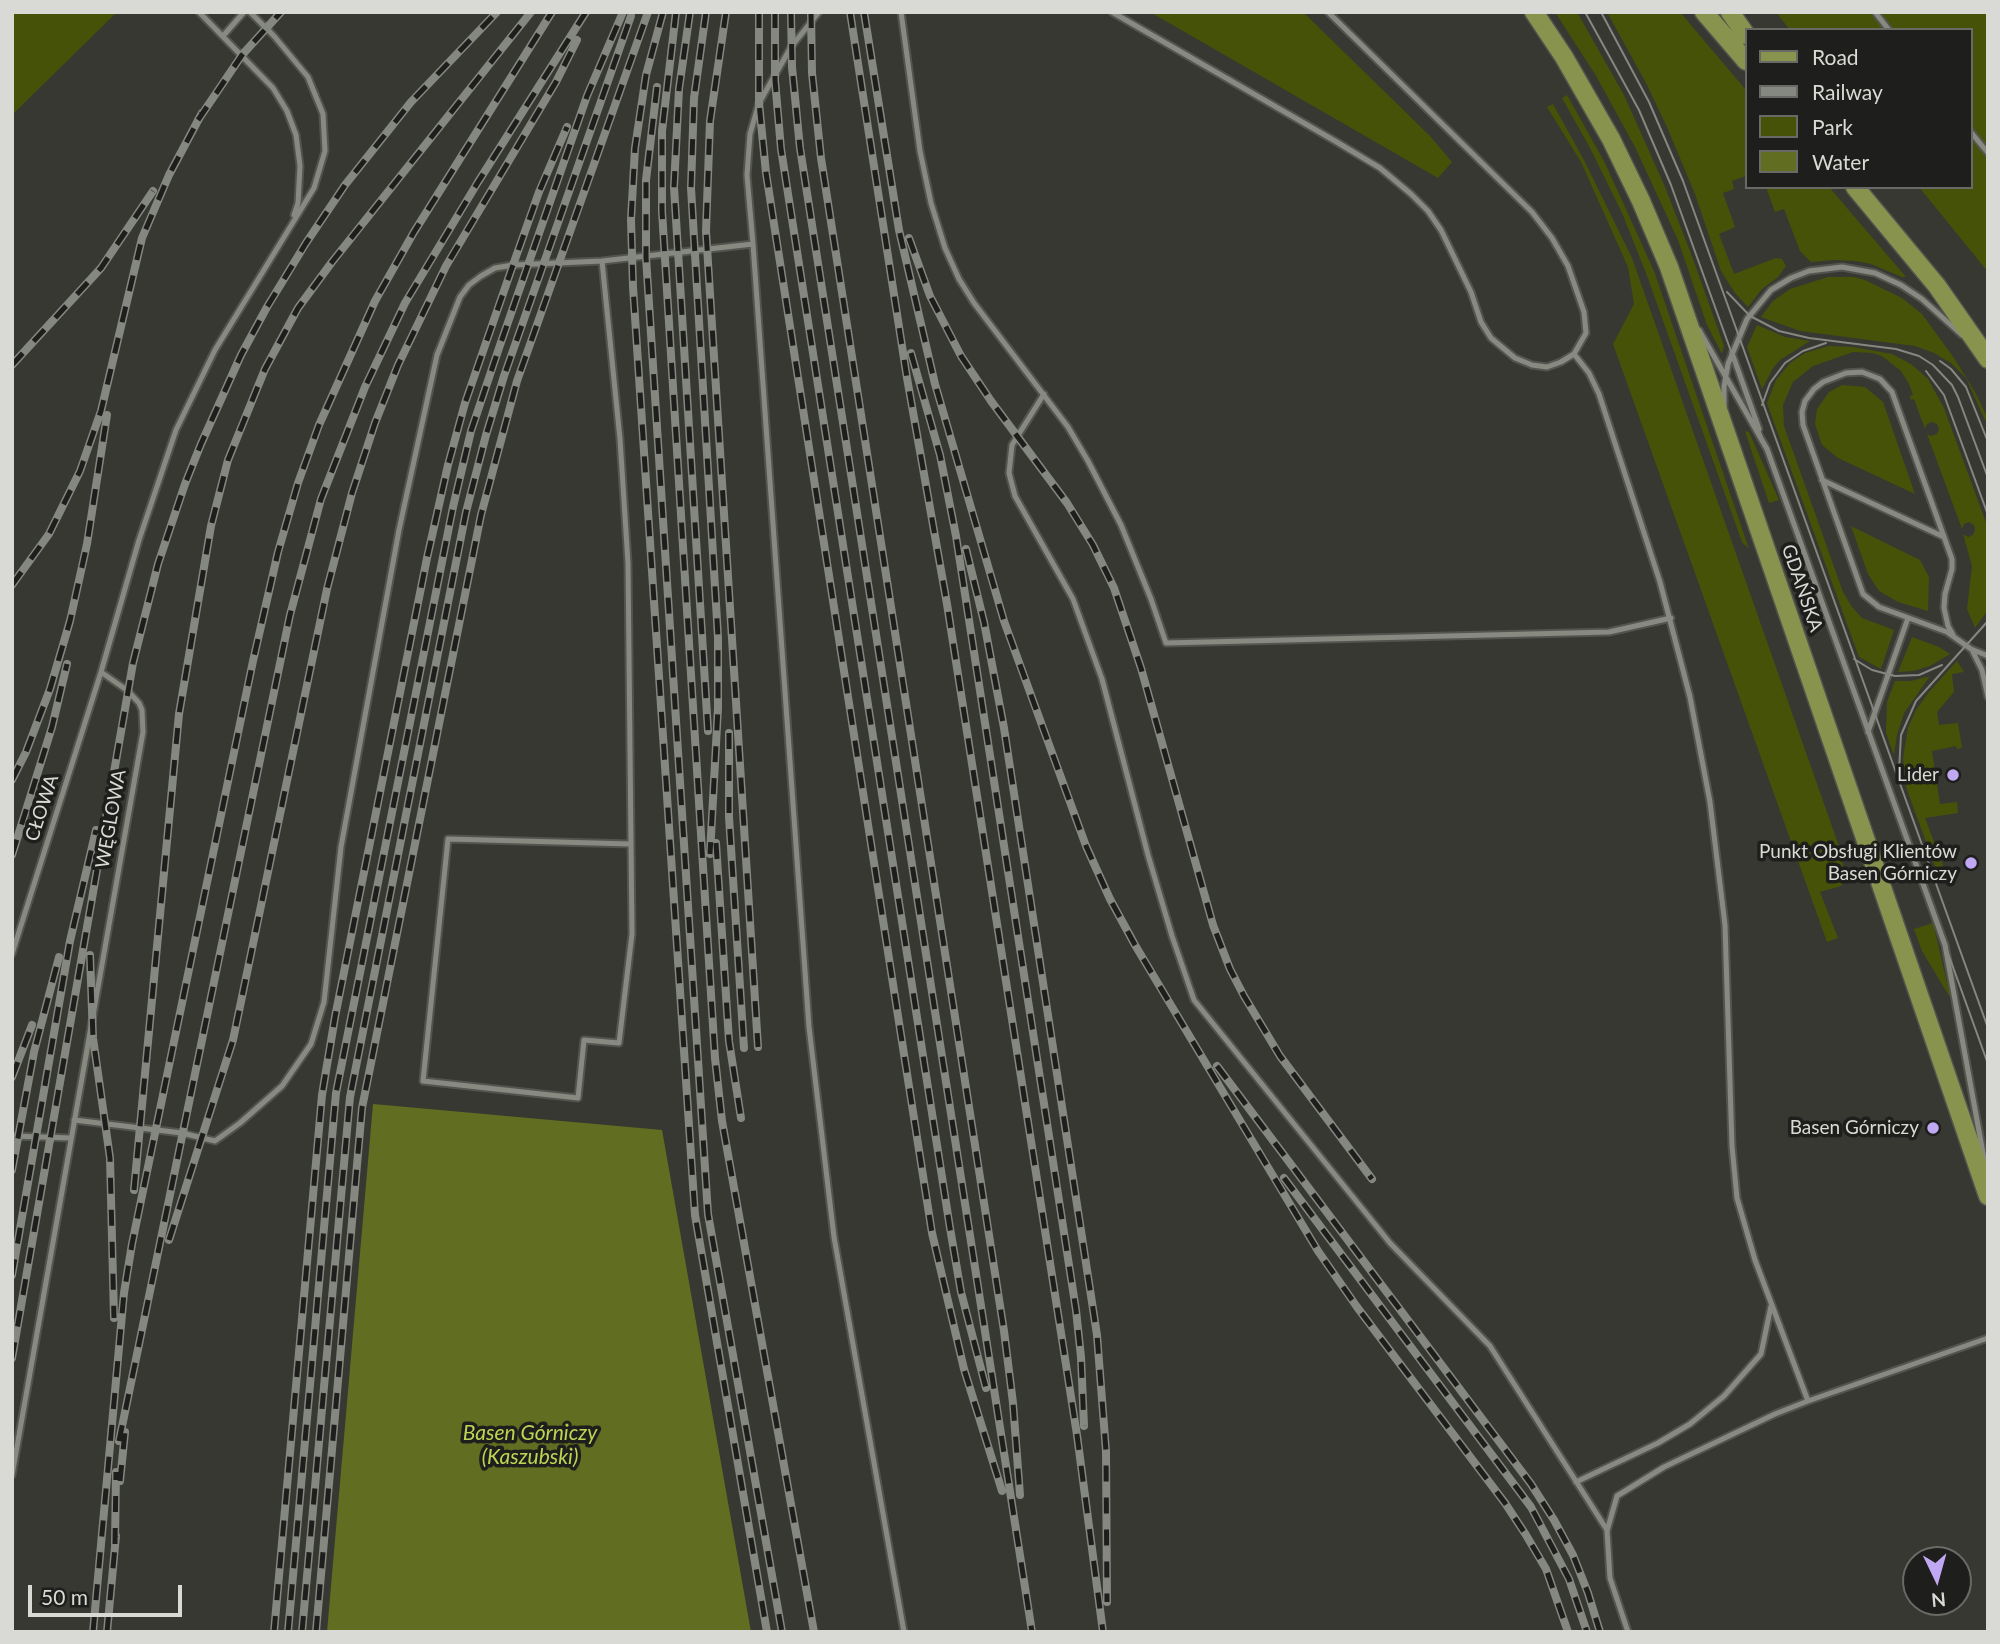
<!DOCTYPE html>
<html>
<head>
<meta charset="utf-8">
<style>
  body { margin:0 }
  #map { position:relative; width:2000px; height:1644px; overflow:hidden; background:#363831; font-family:Lato,sans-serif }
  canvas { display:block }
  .frame { position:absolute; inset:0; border:14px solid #d9dad5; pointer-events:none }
  .legend { position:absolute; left:1745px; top:28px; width:228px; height:161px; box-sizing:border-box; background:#1e1f1c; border:2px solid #696a66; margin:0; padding:9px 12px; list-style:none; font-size:21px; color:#d9dad5 }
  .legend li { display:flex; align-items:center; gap:14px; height:35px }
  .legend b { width:35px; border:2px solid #696a66 }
  .north { position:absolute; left:1902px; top:1546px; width:70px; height:70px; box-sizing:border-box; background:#1e1f1c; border:2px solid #696a66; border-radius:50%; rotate:175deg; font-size:19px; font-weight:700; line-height:28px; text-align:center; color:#d9dad5 }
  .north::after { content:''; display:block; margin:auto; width:24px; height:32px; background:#c1a8f3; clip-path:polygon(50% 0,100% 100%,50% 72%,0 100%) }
  .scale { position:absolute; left:28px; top:1585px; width:154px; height:32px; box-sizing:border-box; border:4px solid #d9dad5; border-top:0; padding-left:9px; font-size:21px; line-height:24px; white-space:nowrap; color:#d9dad5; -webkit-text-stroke:5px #1e1f1c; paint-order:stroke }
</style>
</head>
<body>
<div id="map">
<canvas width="2000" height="1644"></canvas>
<div class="frame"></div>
<ul class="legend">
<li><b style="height:9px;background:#88944e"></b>Road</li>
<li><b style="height:9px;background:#858781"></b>Railway</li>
<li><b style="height:19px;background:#475209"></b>Park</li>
<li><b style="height:19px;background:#616e22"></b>Water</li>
</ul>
<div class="north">N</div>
<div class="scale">50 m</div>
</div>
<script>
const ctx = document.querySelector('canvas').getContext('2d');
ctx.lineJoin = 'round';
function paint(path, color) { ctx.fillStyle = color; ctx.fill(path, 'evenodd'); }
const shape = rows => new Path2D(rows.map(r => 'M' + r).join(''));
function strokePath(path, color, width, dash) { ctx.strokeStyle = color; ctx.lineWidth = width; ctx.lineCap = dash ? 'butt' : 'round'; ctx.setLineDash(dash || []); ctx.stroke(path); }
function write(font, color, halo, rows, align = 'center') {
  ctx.font = font + ' Lato,sans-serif'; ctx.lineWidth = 7; ctx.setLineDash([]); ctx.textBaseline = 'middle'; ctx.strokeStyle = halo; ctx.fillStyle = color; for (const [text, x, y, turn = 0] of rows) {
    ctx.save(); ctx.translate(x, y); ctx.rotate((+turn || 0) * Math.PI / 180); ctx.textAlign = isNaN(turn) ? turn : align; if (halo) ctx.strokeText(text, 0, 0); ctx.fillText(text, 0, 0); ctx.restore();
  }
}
const green = shape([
  [12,12,117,12,12,115],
  [1150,12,1303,12,1430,136,1452,162,1438,178],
  [1555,12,1577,12,1624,95,1665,187,1693,259,1724,346,1722,354,1707,325,1678,240,1635,147,1595,74],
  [1607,12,1680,12,1746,90,1746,176,1732,181,1734,189,1723,193,1735,227,1719,234,1734,274,1776,258,1782,259,1786,266,1778,277,1761,290,1748,307,1735,293,1721,271,1695,194,1667,127,1646,83],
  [1776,12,1988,12,1988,272,1919,187,1970,187,1970,30,1790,30],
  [1567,95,1605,163,1654,271,1749,549,1742,542,1646,273,1622,213,1590,148,1562,98],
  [1553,104,1584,160,1632,258,1841,852,1845,880,1841,886,1820,892,1838,938,1827,942,1613,344,1634,304,1628,267,1581,162,1547,107],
  [1766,187,1829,187,1906,277,1902,277,1871,264,1856,261,1835,260,1811,262,1800,251,1784,209,1775,212],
  [1828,277,1853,277,1865,280,1902,298,1922,314,1954,358,1975,392,1988,419,1985,420,1966,378,1951,363,1934,353,1915,346,1800,331,1761,317,1773,301,1790,289],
  [1757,325,1785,337,1810,341,1780,360,1773,368,1762,389,1747,347],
  [1829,346,1853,347,1892,354,1911,364,1928,379,1944,408,1988,528,1988,610,1975,628,1967,609,1972,566,1963,534,1968,537,1973,535,1975,530,1974,525,1969,522,1964,524,1962,529,1927,434,1931,436,1937,434,1939,429,1937,424,1932,422,1927,424,1925,429,1914,399,1911,400,1910,396,1913,395,1909,384,1901,371,1882,356,1872,353,1853,352,1813,366,1793,382,1783,405,1784,426,1843,592,1852,607,1862,618,1894,630,1881,669,1859,657,1767,403,1776,380,1790,363,1805,353],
  [1842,385,1865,387,1883,402,1915,494,1838,458,1822,445,1815,424,1817,409,1829,392],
  [1745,431,1749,432,1779,500,1769,503],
  [1851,526,1920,560,1929,577,1928,611,1898,602,1879,591,1868,574],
  [1912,637,1939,647,1950,654,1930,666,1913,671,1898,672],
  [1957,661,1964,672,1952,674,1954,692,1937,712,1939,725,1958,723,1962,748,1957,749,1956,746,1932,751,1940,804,1957,802,1958,813,1925,818,1948,879,1943,881,1940,880,1906,787,1903,758,1908,728,1916,710,1929,692],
  [1930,676,1904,713,1897,735,1894,755,1886,733,1887,702,1895,681,1911,681],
  [1933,923,1950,995,1949,996,1922,951,1914,929]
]);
const water = shape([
  [373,1104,662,1130,751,1632,327,1632]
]);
const service = shape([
  [199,12,273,88,287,111,296,135,300,166,298,203,294,215],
  [901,12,920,151,931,203,945,248,959,279,974,303,1068,427,1088,461,1121,525,1151,599,1166,643,1609,632,1671,618],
  [1112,12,1335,141,1380,168,1411,194,1428,211,1441,230,1471,292,1481,322,1491,338,1515,358,1532,365,1547,367,1561,362,1574,354,1586,333,1584,312,1568,266,1552,238,1532,212,1328,12],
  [1875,12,1889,30],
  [223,36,244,12],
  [1970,131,1988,153],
  [753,244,747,175,750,134,759,103,791,47,819,12],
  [1699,330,1767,449,1945,945,1985,1164],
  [1732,353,1759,429],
  [1574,354,1589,373,1599,394,1660,582,1690,697,1710,802,1725,925,1732,1146,1737,1198,1755,1260,1808,1401,1775,1414,1664,1467,1617,1496,1607,1531,1610,1578,1628,1632],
  [1044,394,1012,445,1009,473,1015,496,1073,599,1102,679,1148,855,1172,936,1194,1000,1390,1243,1490,1346,1607,1530],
  [1724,407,1724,387,1728,364,1747,319,1771,290,1791,278,1809,271,1842,267,1875,273,1901,285,1922,299,1962,335],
  [1822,480,1944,537],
  [1953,635,1948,626,1944,608,1945,594,1952,569,1952,559,1892,392,1880,379,1862,372,1846,373,1823,382,1814,389,1805,401,1802,412,1803,425,1863,594,1879,607,1947,632,1971,649,1988,656],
  [1973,652,1982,670,1988,697],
  [1868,732,1908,618],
  [631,844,448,839,423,1081,578,1098,584,1040,619,1043,632,934,628,563,620,439,602,261,753,244,809,1027,834,1237,904,1632],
  [12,954,101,672],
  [74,1120,182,1133,215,1141,240,1123,282,1086,311,1044,324,1002,341,847,399,530,437,355,460,297,469,285,481,276,495,268,513,265,602,261],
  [12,1136,71,1138],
  [1808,1401,1988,1338],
  [12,1475,143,732,142,710,139,703,128,691,101,672,139,540,176,430,215,350,314,188,325,151,323,114,308,77,274,36,250,12],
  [1576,1482,1658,1443,1690,1424,1724,1396,1761,1354,1771,1306]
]);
const primary = shape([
  [1534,12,1564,57,1611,139,1641,201,1669,267,1988,1196],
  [1704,12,1746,61],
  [1730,12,1746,35],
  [1855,187,1937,286,1988,359]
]);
const tram = shape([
  [1585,12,1639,110,1671,185,1988,1064],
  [1601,12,1649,102,1683,181,1988,1028],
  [1727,292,1750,316,1779,331,1809,338,1896,349,1919,356,1933,365,1952,385,1958,397,1988,478],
  [1940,361,1951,369,1966,387,1988,442],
  [1926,371,1944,395,1988,515],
  [1762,405,1770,383,1785,363,1803,351,1826,343],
  [1854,659,1872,670,1895,676,1919,675,1942,665],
  [1899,770,1901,735,1916,701,1988,621]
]);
const rail = shape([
  [663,12,646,75,635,148,631,220,633,287,695,1215,767,1632],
  [676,12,662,131,662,211,715,1058,722,1121,814,1632],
  [690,12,679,89,674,187,708,731],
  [706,12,694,98,691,188,718,637,718,708,710,854],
  [726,12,710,121,706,231,758,1047],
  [759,12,759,103,766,173,932,1233,964,1369,1002,1491],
  [775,12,775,80,781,149,950,1228,961,1292,986,1388],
  [791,12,792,67,800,148,1032,1632],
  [811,12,812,73,821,158,1004,1331,1013,1403,1020,1495],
  [850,12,907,378,947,604,1077,1435,1103,1632],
  [864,12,899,230,935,384,1004,621,1086,846,1110,899,1135,945,1318,1251,1357,1307,1505,1503,1526,1535,1546,1569,1568,1632],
  [657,87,646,180,646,257,708,1214,782,1632],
  [198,120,242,55,281,12],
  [909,238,930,296,961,356,991,401,1067,503,1093,545,1114,588,1141,668,1213,925,1230,969,1244,996,1280,1056,1372,1179],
  [911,353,940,455,956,536,1076,1310,1081,1357,1084,1426],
  [12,365,101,268,153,191],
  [966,549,984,622,1004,728,1097,1335,1106,1451,1107,1602],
  [12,585,49,534,80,471,101,411,142,238,169,175,202,113],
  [729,733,729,817,744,1048],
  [12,780,26,752,50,689,70,621,87,544,107,415],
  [716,843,729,1041,741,1118],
  [12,855,52,727,67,664],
  [90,955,93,1038,110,1158,114,1318],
  [1217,1066,1531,1484,1554,1520,1573,1555,1588,1593,1600,1632],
  [12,1077,32,1025],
  [12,1170,34,1052,59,957],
  [1284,1178,1531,1507,1569,1579,1587,1632],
  [134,1190,179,714,211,526,228,460,265,369,298,308,332,262,531,12],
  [169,1240,233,1040,327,589,352,493,375,423,398,365,446,266,556,82,577,40],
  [12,1275,70,941,96,830],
  [12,1358,133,663,158,564,185,484,201,444,241,355,267,307,306,243,345,185,411,102,497,12],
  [119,1441,290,615,321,499,365,387,405,303,478,182,586,12],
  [120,1481,125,1432],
  [115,1544,116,1472],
  [93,1632,124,1293,132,1244,253,661,278,552,298,483,319,425,375,301,414,232,552,12],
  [107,1632,116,1536],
  [274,1632,322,1095,335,1017,427,558,448,465,465,403,513,265,539,192,567,127],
  [288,1632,336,1093,453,507,471,431,499,348,587,96,623,12],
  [302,1632,350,1097,466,512,486,435,504,376,631,16],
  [316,1632,362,1108,481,515,517,381,648,12]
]);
const markers = [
  [1953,775,7,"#c1a8f3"],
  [1971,863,7,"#c1a8f3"],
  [1933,1128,7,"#c1a8f3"]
];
const streetNames = [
  ["GDAŃSKA",1802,588,71],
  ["CŁOWA",42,808,-72],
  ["WĘGLOWA",111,819,-80]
];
const poiNames = [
  ["Lider",1939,775],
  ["Punkt Obsługi Klientów",1957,852],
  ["Basen Górniczy",1957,874],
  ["Basen Górniczy",1919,1128]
];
const waterNames = [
  ["Basen Górniczy",530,1433],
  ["(Kaszubski)",530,1457]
];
paint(green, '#475209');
paint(water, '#616e22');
strokePath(service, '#52544e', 9);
strokePath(primary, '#52544e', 21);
strokePath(service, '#888a81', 5);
strokePath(primary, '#88944e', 18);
strokePath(tram, '#858781', 2);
strokePath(rail, '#858781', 8);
strokePath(rail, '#1e1f1c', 5, [16]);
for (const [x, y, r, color] of markers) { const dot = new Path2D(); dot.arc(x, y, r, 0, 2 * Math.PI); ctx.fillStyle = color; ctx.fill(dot); strokePath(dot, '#1e1f1c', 2.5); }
write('19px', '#d9dad5', '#1e1f1c', streetNames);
write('19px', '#d9dad5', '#1e1f1c', poiNames, 'right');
write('italic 21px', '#bed553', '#1e1f1c', waterNames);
</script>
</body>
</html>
